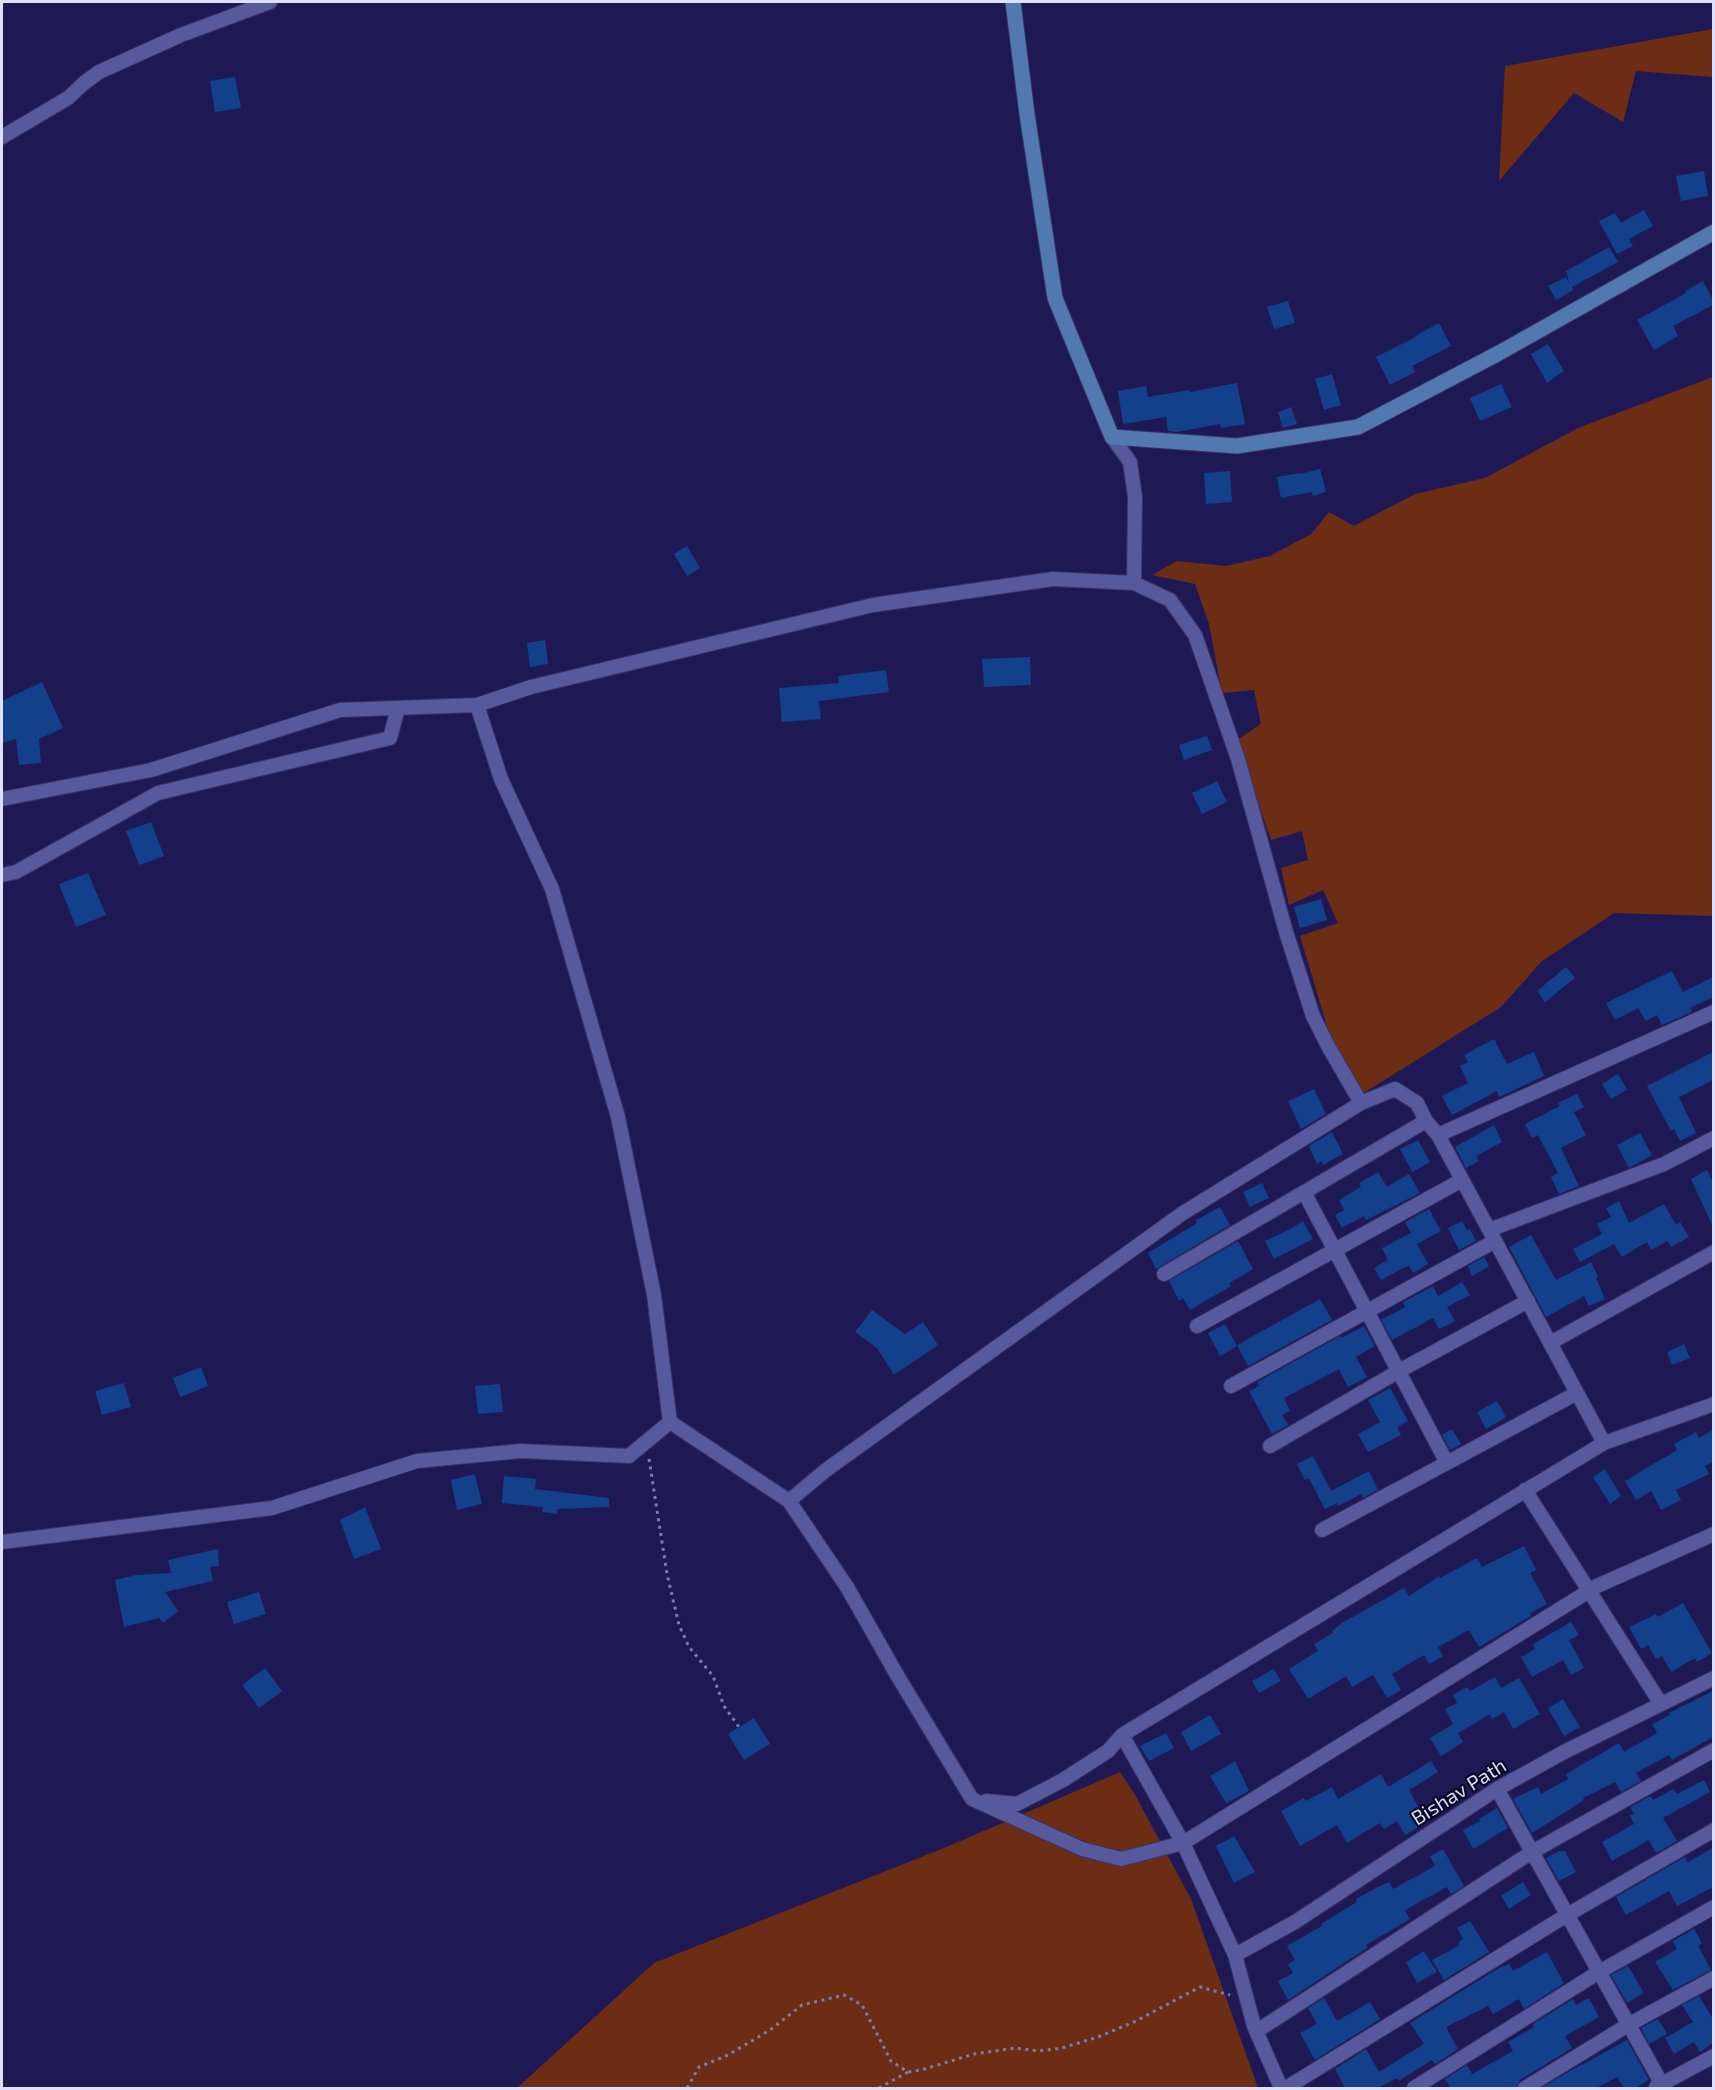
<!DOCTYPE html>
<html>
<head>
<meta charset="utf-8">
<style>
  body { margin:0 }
  #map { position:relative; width:1715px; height:2090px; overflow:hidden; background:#1e1955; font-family:"Exo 2",sans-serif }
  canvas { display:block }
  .frame { position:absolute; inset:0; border:3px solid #dcdffe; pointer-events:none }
</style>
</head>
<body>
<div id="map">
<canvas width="1715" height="2090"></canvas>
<div class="frame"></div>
</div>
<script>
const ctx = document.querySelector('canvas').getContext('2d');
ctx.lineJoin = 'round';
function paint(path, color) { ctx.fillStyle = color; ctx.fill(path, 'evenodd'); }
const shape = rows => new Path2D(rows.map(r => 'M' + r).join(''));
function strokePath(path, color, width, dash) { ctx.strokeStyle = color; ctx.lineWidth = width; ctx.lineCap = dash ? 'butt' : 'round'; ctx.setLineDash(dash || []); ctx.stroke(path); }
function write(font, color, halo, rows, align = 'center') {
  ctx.font = font + ' "Exo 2",sans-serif'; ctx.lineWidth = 4.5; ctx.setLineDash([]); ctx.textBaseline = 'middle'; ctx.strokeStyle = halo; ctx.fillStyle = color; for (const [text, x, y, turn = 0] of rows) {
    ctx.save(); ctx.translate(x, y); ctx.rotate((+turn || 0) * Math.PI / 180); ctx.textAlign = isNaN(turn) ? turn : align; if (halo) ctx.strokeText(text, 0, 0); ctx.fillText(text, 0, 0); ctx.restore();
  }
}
const green = shape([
  [1713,29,1713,77,1636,71,1623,122,1574,93,1499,181,1505,66],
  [1713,377,1713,916,1614,913,1542,961,1501,1007,1359,1096,1332,1043,1300,936,1338,923,1323,890,1289,905,1281,868,1308,860,1302,831,1271,840,1237,740,1261,724,1254,690,1222,693,1209,624,1195,584,1152,575,1177,561,1226,566,1270,556,1311,534,1329,512,1354,526,1415,494,1485,478,1578,428],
  [1120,1772,1134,1793,1191,1899,1258,2088,517,2088,654,1963,949,1846]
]);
const building = shape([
  [235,77,241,108,215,112,210,81],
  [1704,171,1708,196,1681,201,1676,176],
  [1644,210,1653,226,1629,239,1633,246,1617,254,1599,221,1615,213,1621,223],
  [1609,247,1618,262,1572,287,1573,290,1556,300,1548,286,1566,277,1570,285,1566,271],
  [1703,281,1713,300,1713,305,1673,326,1678,336,1654,350,1637,320,1686,293,1685,291],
  [1288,301,1295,323,1274,329,1267,307],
  [1439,323,1451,346,1412,366,1415,372,1390,385,1376,357,1416,337,1415,336],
  [1548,344,1564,371,1547,383,1531,354],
  [1332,374,1341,405,1324,410,1315,379],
  [1237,383,1245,424,1221,428,1220,424,1176,432,1168,431,1166,417,1123,424,1118,391,1146,386,1148,397,1190,390,1190,392],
  [1501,384,1512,407,1480,421,1470,398],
  [1291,407,1297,424,1283,428,1278,412],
  [1320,469,1326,492,1313,496,1312,492,1281,498,1277,477,1300,473,1300,474],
  [1230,471,1232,502,1206,504,1204,473],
  [687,546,700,568,687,576,674,554],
  [545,640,548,664,530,667,527,643],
  [1030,657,1031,685,984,687,982,659],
  [886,670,889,692,819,701,821,719,782,722,779,688,839,683,838,676],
  [42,682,63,728,39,739,41,763,19,765,16,739,2,743,2,701],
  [1207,736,1212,750,1184,760,1179,745],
  [1217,781,1227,802,1202,814,1192,793],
  [151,822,164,856,139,865,126,831],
  [88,873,106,915,76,927,59,884],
  [1321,899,1327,920,1300,928,1294,907],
  [1566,967,1575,978,1545,1002,1537,991],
  [1672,971,1683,992,1713,977,1713,997,1690,1008,1692,1012,1662,1025,1657,1015,1646,1021,1638,1008,1615,1020,1606,1003],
  [1494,1039,1507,1064,1534,1052,1544,1076,1499,1097,1497,1091,1452,1115,1442,1096,1468,1083,1460,1066,1468,1062,1464,1055],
  [1713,1052,1713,1080,1679,1097,1696,1133,1680,1141,1674,1129,1671,1131,1647,1086],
  [1618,1074,1627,1090,1611,1099,1602,1084],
  [1314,1089,1326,1114,1301,1129,1288,1101],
  [1577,1094,1584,1107,1574,1112,1586,1135,1561,1148,1579,1186,1559,1194,1551,1177,1558,1173,1538,1135,1532,1138,1525,1124,1560,1106,1558,1103],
  [1494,1125,1502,1142,1476,1156,1479,1161,1466,1168,1455,1147],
  [1332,1132,1343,1154,1323,1165,1322,1161,1317,1164,1309,1146],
  [1640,1133,1652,1155,1629,1168,1617,1145],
  [1418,1140,1430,1162,1412,1172,1400,1149],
  [1707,1170,1713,1182,1713,1227,1691,1179],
  [1378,1172,1387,1187,1409,1174,1420,1193,1366,1220,1364,1216,1342,1228,1335,1215,1344,1210,1339,1200,1361,1187,1359,1183],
  [1262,1183,1269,1198,1250,1207,1243,1192],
  [1619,1201,1629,1223,1664,1204,1676,1225,1680,1222,1689,1237,1671,1247,1667,1241,1651,1250,1647,1242,1622,1257,1614,1244,1580,1262,1573,1249,1602,1234,1597,1224,1611,1217,1606,1208],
  [1220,1207,1230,1225,1156,1269,1148,1253,1197,1223,1196,1220],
  [1429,1209,1441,1231,1417,1244,1428,1264,1413,1273,1409,1266,1405,1267,1381,1280,1374,1268,1388,1260,1382,1248,1411,1233,1405,1222],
  [1303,1221,1313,1239,1274,1259,1265,1241,1290,1229],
  [1462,1221,1467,1230,1470,1229,1476,1241,1459,1250,1448,1228],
  [1531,1235,1556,1280,1591,1262,1598,1276,1596,1278,1605,1299,1589,1306,1584,1296,1546,1317,1509,1247],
  [1238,1241,1253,1269,1229,1283,1231,1286,1190,1310,1183,1298,1179,1301,1169,1281],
  [1484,1257,1489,1266,1472,1276,1468,1266],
  [1462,1282,1470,1295,1447,1307,1455,1321,1439,1329,1433,1318,1392,1340,1381,1320,1405,1307,1403,1302,1433,1286,1438,1296],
  [1320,1299,1332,1320,1248,1366,1237,1345],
  [872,1310,905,1334,923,1322,938,1345,894,1375,877,1348,855,1332],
  [1225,1324,1237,1346,1220,1356,1208,1333],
  [1364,1326,1375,1346,1356,1357,1367,1377,1348,1387,1339,1369,1284,1398,1290,1411,1282,1415,1288,1425,1272,1434,1249,1391,1259,1386,1257,1382,1340,1336,1341,1338],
  [1684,1344,1690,1358,1672,1365,1667,1352],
  [201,1367,208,1386,180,1397,173,1378],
  [124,1383,131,1407,102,1415,95,1391],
  [500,1384,503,1412,478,1414,475,1386],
  [1390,1388,1408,1421,1397,1427,1401,1435,1368,1452,1358,1434,1380,1422,1368,1400],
  [1497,1401,1506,1417,1486,1429,1477,1412],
  [1452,1429,1461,1444,1450,1450,1442,1435],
  [1713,1430,1713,1462,1705,1466,1709,1474,1676,1490,1681,1500,1661,1510,1651,1491,1636,1500,1625,1481,1677,1450,1674,1444,1696,1432,1699,1438],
  [1313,1456,1331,1491,1369,1471,1378,1490,1363,1498,1361,1494,1338,1506,1337,1503,1325,1509,1309,1478,1305,1480,1297,1464],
  [1605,1469,1621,1496,1610,1504,1593,1477],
  [475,1474,482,1504,457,1510,451,1480],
  [504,1476,536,1479,535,1489,609,1498,609,1507,557,1509,557,1514,542,1512,543,1507,502,1503],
  [365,1507,381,1549,354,1559,340,1520],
  [1524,1546,1536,1570,1530,1573,1547,1604,1530,1613,1531,1616,1479,1647,1469,1630,1438,1647,1443,1656,1429,1664,1424,1655,1392,1674,1401,1690,1387,1698,1373,1675,1352,1687,1346,1676,1308,1699,1289,1669,1318,1651,1314,1644,1333,1633,1332,1631,1342,1623,1404,1588,1409,1596,1439,1576,1440,1578,1477,1558,1482,1567],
  [218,1549,219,1566,210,1567,213,1581,165,1592,178,1611,163,1623,159,1618,124,1627,115,1580,136,1575,171,1573,168,1560],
  [259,1592,266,1614,234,1624,227,1602],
  [1683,1603,1712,1653,1697,1662,1695,1658,1671,1672,1662,1656,1656,1659,1648,1645,1641,1649,1629,1627,1656,1614,1658,1617],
  [1571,1622,1579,1635,1569,1640,1584,1668,1571,1675,1563,1660,1532,1677,1521,1657,1535,1649,1533,1644],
  [265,1668,282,1691,259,1708,242,1685],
  [1274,1669,1281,1681,1259,1693,1252,1681],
  [1495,1677,1501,1688,1519,1678,1540,1714,1513,1729,1504,1712,1492,1719,1490,1714,1458,1733,1445,1709,1457,1703,1453,1695,1467,1687,1470,1691],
  [1713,1691,1713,1737,1672,1760,1669,1755,1636,1773,1641,1781,1621,1792,1615,1782,1583,1798,1584,1800,1532,1833,1513,1799,1538,1787,1541,1794,1568,1779,1566,1774,1619,1743,1624,1752,1657,1733,1652,1724,1670,1715,1669,1713],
  [1563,1699,1580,1727,1564,1736,1548,1708],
  [1210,1715,1221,1734,1191,1751,1181,1732],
  [754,1718,770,1744,744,1760,728,1734],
  [1453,1724,1463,1742,1441,1756,1430,1738],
  [1166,1733,1174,1748,1149,1761,1140,1746],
  [1235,1761,1249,1791,1226,1803,1210,1776],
  [1431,1761,1438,1772,1409,1790,1427,1822,1405,1835,1397,1821,1384,1829,1380,1823,1347,1843,1337,1825,1300,1846,1281,1811,1304,1798,1306,1801,1332,1787,1338,1799,1381,1774,1388,1787],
  [1704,1780,1710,1792,1663,1818,1677,1841,1656,1853,1649,1840,1612,1861,1602,1842,1634,1824,1630,1815,1634,1814,1630,1807,1650,1796,1653,1800,1674,1789,1677,1794],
  [1497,1808,1508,1828,1473,1849,1463,1830,1480,1821,1479,1819],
  [1234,1836,1255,1872,1234,1883,1216,1846],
  [1713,1848,1713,1887,1677,1906,1669,1891,1626,1915,1616,1897,1685,1857,1688,1862],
  [1443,1849,1464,1886,1451,1894,1447,1887,1405,1910,1410,1919,1366,1945,1367,1948,1288,2000,1278,1981,1293,1973,1288,1964,1295,1960,1287,1946,1322,1926,1321,1924,1357,1902,1356,1899,1374,1889,1389,1882,1393,1889,1435,1866,1430,1856],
  [1559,1851,1565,1851,1576,1872,1559,1881,1546,1858],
  [1523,1882,1531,1895,1509,1909,1501,1896],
  [1470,1921,1489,1952,1444,1980,1432,1960,1460,1945,1458,1942,1463,1939,1457,1928],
  [1694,1929,1702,1943,1698,1946,1711,1970,1673,1990,1655,1962,1677,1949,1673,1941],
  [1424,1951,1437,1972,1417,1983,1406,1962],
  [1547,1952,1564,1983,1524,2009,1519,1999,1493,2014,1488,2006,1446,2027,1458,2049,1435,2064,1432,2060,1399,2081,1397,2078,1378,2088,1345,2088,1335,2069,1366,2049,1379,2072,1424,2044,1410,2023,1499,1968,1509,1964,1513,1971],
  [1628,1966,1644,1993,1627,2003,1611,1975],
  [1699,1996,1713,2019,1713,2043,1700,2052,1694,2042,1674,2054,1665,2038,1693,2022,1682,2005],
  [1324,1998,1337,2021,1370,2002,1380,2019,1315,2060,1300,2033,1317,2024,1308,2008],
  [1589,1998,1599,2017,1565,2036,1572,2048,1520,2080,1516,2088,1448,2088,1450,2087,1445,2079,1467,2065,1472,2074,1513,2051,1508,2042,1534,2027,1533,2024,1573,1999,1576,2005],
  [1658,2019,1667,2034,1649,2044,1641,2028],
  [1627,2040,1649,2080,1635,2088,1624,2088,1617,2077,1596,2088,1541,2088,1582,2064,1582,2065]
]);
const path = shape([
  [649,1459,667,1574,679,1625,689,1647,713,1676,724,1706,739,1727],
  [687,2088,699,2067,728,2055,770,2030,802,2005,844,1995,862,2005,891,2061,908,2072,921,2070,974,2054,1015,2048,1038,2051,1062,2048,1098,2037,1136,2021,1200,1987,1230,1995],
  [879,2088,908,2072]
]);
const street = shape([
  [2,137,68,98,84,83,99,72,181,35,270,2],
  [1112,437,1130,462,1135,497,1134,583,1053,579,873,605,531,687,477,705,501,779,552,889,618,1117,654,1295,670,1422,789,1501,847,1587,897,1675,972,1799,1082,1849,1121,1859,1183,1843,1597,1586,1714,1534],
  [1134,583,1170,600,1195,635,1238,759,1286,932,1313,1016,1328,1046,1361,1103],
  [2,799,151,770,340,710,477,705],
  [2,875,16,872,158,793,390,738,398,708],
  [1438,1135,1714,1012],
  [1304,1192,1447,1463],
  [1489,1230,1664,1164,1714,1138],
  [1164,1274,1426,1121],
  [1197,1326,1462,1180],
  [1550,1343,1714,1252],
  [1231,1386,1495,1241],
  [1270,1446,1399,1371,1528,1301],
  [1525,1490,1661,1704],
  [789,1501,826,1470,1183,1213,1361,1103,1395,1089,1417,1103,1426,1121,1438,1135,1604,1443],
  [1322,1530,1577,1393],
  [2,1542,272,1508,417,1461,521,1451,629,1456,670,1422],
  [1122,1735,1183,1843,1235,1955,1254,2026,1281,2088],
  [1497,1789,1664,2088],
  [986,1801,1017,1804,1063,1780,1108,1751,1122,1735,1604,1443,1714,1404],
  [1235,1955,1295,1922,1497,1789,1564,1752,1714,1678],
  [1257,2031,1532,1852,1714,1750],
  [1656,2087,1714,2056],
  [1286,2088,1567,1915,1714,1830],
  [1414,2088,1599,1972,1714,1907],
  [1525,2088,1628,2025,1714,1978]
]);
const secondary = shape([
  [1013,2,1027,114,1055,298,1112,437,1237,446,1358,427,1499,353,1714,232]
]);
const streetNames = [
  ["Bishav Path",1459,1792,-32]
];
paint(green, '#6d2d14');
paint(building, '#13408a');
strokePath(street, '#393164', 16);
strokePath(secondary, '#393164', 17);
strokePath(path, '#7d7caa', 3, [3, 4.5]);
strokePath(street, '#56599b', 14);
strokePath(secondary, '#5278b0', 15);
write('20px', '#dcdffe', '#0a0923', streetNames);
</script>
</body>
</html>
